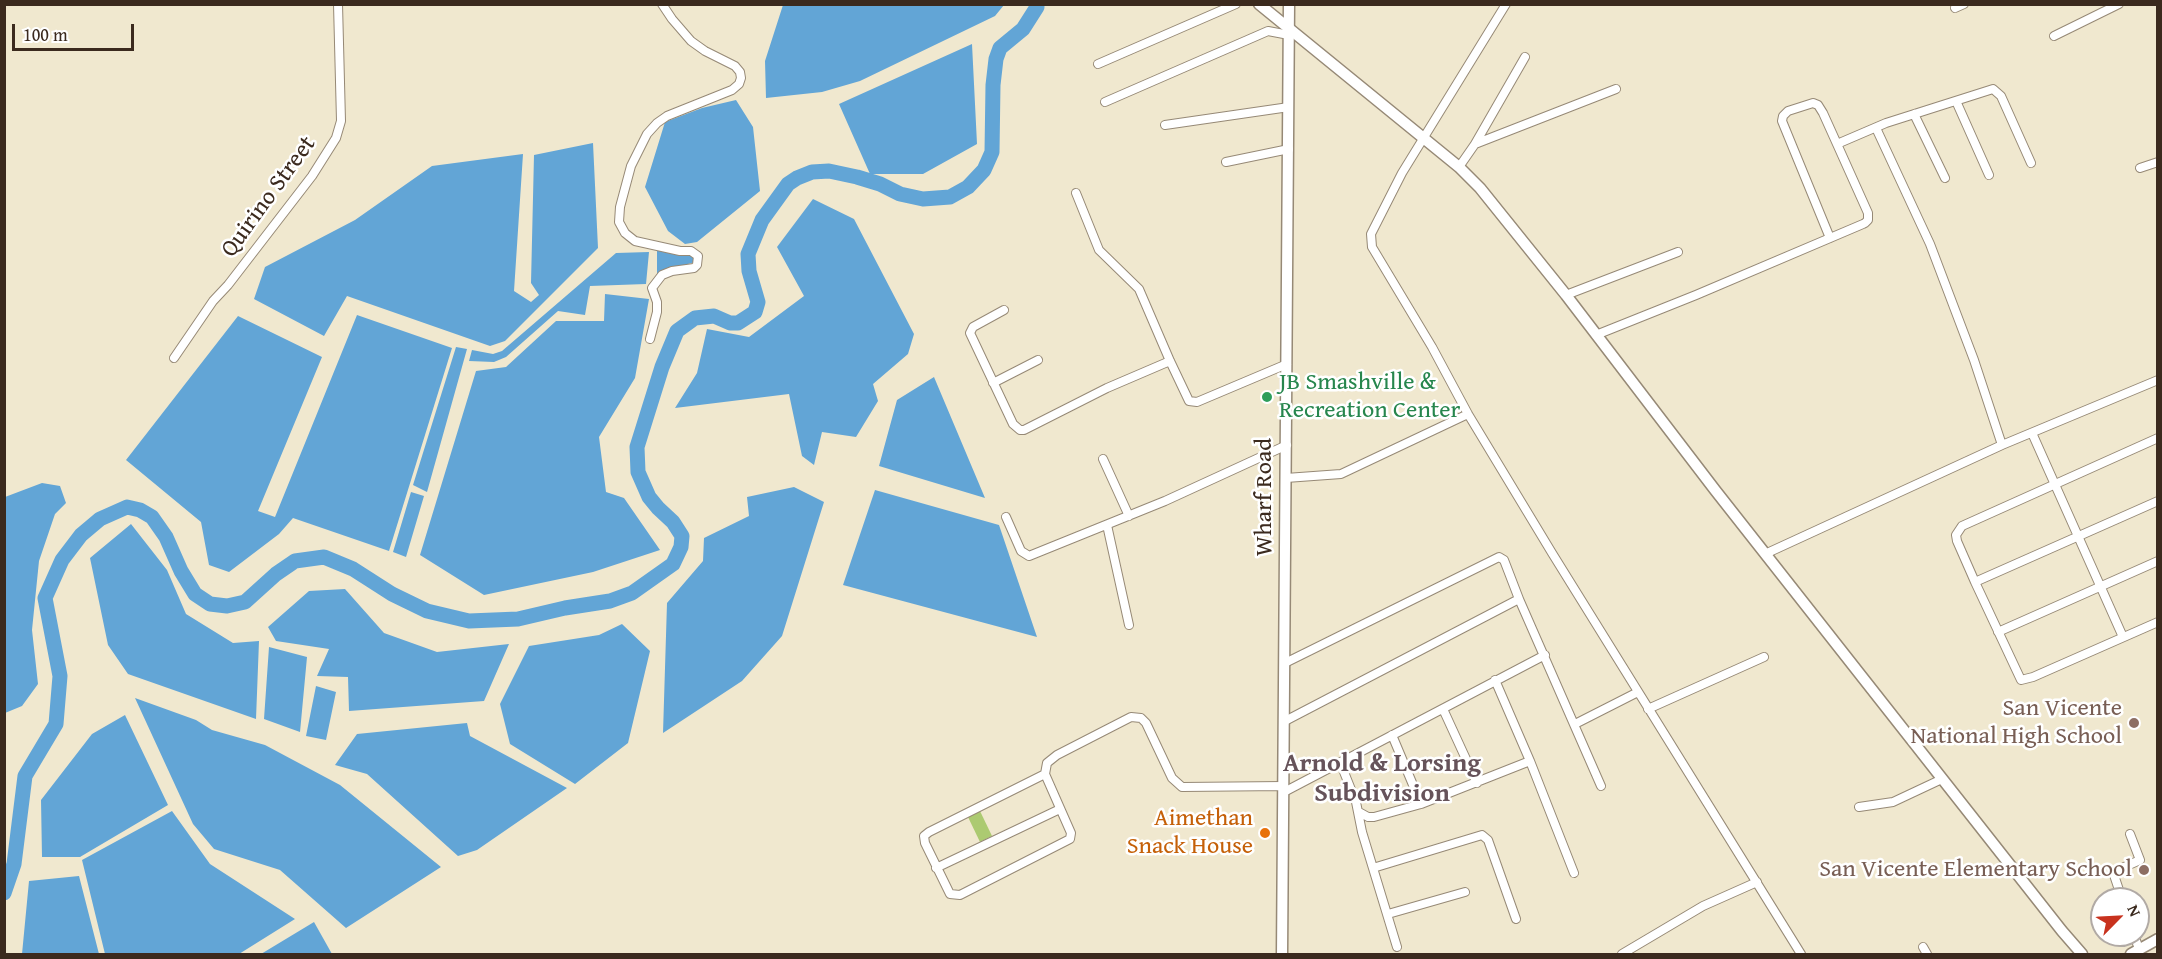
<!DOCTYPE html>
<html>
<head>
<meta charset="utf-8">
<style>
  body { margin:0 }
  #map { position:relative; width:2162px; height:959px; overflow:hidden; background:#f0e8cf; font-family:"Gentium Book Plus",serif }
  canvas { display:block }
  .frame { position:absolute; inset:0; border:6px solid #3b2a1e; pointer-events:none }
  .north { position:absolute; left:2090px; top:887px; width:60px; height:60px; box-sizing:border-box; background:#fff; border:2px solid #b1aaa5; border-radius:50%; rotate:66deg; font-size:16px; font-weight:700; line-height:24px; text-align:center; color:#3b2a1e }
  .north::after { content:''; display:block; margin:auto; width:21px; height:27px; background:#c8321e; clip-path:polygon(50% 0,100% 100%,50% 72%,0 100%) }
  .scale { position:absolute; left:12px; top:24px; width:122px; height:27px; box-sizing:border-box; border:3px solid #3b2a1e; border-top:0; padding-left:8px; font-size:18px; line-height:21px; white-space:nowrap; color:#3b2a1e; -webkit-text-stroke:4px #fff; paint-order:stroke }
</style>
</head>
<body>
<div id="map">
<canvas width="2162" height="959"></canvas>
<div class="frame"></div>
<div class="north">N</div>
<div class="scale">100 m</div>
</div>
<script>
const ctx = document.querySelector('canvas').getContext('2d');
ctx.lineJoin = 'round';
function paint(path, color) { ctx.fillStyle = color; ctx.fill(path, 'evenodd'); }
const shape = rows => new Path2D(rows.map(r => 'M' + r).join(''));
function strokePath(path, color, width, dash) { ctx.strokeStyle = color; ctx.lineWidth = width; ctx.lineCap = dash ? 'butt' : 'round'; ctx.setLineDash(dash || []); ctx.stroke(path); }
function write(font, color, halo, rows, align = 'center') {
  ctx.font = font + ' "Gentium Book Plus",serif'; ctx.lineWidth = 5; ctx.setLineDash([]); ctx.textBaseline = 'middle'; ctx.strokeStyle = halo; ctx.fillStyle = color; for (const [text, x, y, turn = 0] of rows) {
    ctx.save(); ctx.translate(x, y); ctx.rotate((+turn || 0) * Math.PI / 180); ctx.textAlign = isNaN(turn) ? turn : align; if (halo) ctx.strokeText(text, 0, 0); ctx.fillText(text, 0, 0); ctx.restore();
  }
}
const green = shape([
  [980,811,992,836,980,842,968,817]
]);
const water = shape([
  [783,5,783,4,1004,5,995,16,860,81,822,92,766,98,765,61],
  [972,44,977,144,923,174,870,174,839,104],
  [736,100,753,127,760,191,697,242,685,244,668,231,645,187,665,122,702,108],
  [593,143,598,248,505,341,490,346,347,296,324,336,254,299,265,267,355,220,432,166,523,154,514,291,531,302,539,295,531,283,534,155],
  [813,199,854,219,914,334,908,354,873,384,878,401,856,437,822,432,814,465,802,456,789,394,675,408,697,373,707,329,749,337,804,296,777,247],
  [657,242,693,251,695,262,674,268,657,279],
  [649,252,646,284,590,286,585,315,558,311,506,357,494,362,469,361,472,350,493,354,502,351,616,253],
  [605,294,649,299,635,378,599,437,606,492,624,498,660,550,593,572,484,595,420,555,476,371,506,367,556,321,604,321],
  [357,315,452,348,389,551,293,518,279,534,229,572,209,565,201,522,126,460,238,316,322,357,258,511,275,517],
  [456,347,467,349,427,492,413,485],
  [934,377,985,498,879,466,897,400],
  [42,483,60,486,66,503,55,514,39,561,32,630,38,684,22,706,5,713,5,497],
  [794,487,824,502,782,636,742,681,663,733,667,603,703,561,704,538,749,516,747,497],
  [875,490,999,525,1037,637,843,585],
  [411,492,424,496,406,557,393,552],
  [131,524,167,570,186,614,233,643,259,641,256,719,128,674,108,645,90,558],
  [345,589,384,633,437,652,509,644,484,701,349,711,348,677,317,676,329,649,276,641,268,627,309,591],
  [622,624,650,651,628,743,575,784,510,744,500,704,529,646,599,635],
  [269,647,307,657,300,732,264,719],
  [316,686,336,692,326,740,306,736],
  [135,698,196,720,212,730,265,745,340,785,441,867,346,928,280,870,214,849,193,824],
  [125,715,168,805,80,857,42,857,41,800,92,734],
  [467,723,470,736,567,788,477,850,458,856,367,774,335,765,357,734],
  [172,811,210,864,295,919,239,954,105,954,82,860],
  [79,876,99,954,22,954,29,881],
  [314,922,332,954,261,954]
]);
const stream = shape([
  [1037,7,1038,4]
]);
const river = shape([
  [4,893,14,864,25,776,56,724,60,676,45,598,62,560,81,535,100,519,127,507,140,510,152,517,166,537,181,571,195,594,210,604,227,606,245,602,276,574,295,561,324,557,353,569,392,594,427,611,469,621,518,619,565,608,610,601,632,593,673,564,681,547,682,536,673,522,658,508,649,497,638,472,637,447,662,367,677,331,695,318,714,316,730,323,738,323,755,312,758,302,749,271,748,254,762,220,788,184,797,178,812,172,829,171,857,177,880,184,900,194,923,199,950,197,968,187,984,170,992,152,993,85,996,59,1000,48,1023,29,1037,7]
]);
const minor = shape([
  [1506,4,1402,173,1371,234,1372,247,1432,347,1468,414,1552,553,1801,954],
  [1955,8,1964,4],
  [2054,36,2119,4],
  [1525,57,1475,144,1616,89],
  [1098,64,1236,4],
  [1956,101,1989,175],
  [1105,102,1268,31,1289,35],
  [1914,114,1945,178],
  [1165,125,1289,107],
  [1876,128,1930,244,1974,360,2002,445],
  [1837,144,1886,123,1993,89,2001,96,2031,163],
  [1226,162,1289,149],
  [1459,167,1475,144],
  [2140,168,2158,162],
  [1076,193,1099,250,1139,289,1170,361,1189,401,1197,402,1287,364],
  [1566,295,1678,252],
  [1004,310,973,327,970,333,1013,424,1020,430,1024,430,1107,388,1170,361],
  [1596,335,1696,295,1863,224,1865,223,1868,220,1868,213,1837,144,1823,113,1818,105,1813,103,1788,111,1783,116,1782,121,1830,238],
  [650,339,657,312,657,302,652,288,662,275,672,271,694,268,697,265,698,256,691,251,680,251,635,241,625,233,619,222,620,207,631,166,647,134,657,123,667,116,732,90,739,84,741,78,740,72,735,66,705,51,691,41,672,19,662,4],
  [174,358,213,301,228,285,312,176,336,138,341,121,338,4],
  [993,383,1038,360],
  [2032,433,2123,637],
  [2158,438,1962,526,1956,535,1957,541,1975,582,2021,680,2033,677,2158,622],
  [1103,459,1129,516],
  [1286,478,1341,474,1468,414],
  [1006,517,1021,551,1029,556,1165,501,1287,445],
  [1107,525,1129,625],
  [1765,554,2002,445,2158,380],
  [1975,582,2158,501],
  [1519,599,1601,786],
  [1998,632,2158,561],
  [1495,680,1530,761,1574,873],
  [1443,709,1477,783],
  [1648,709,1764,657],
  [1285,721,1519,599,1504,560,1499,557,1285,663],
  [1575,724,1638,692],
  [1392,735,1421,804],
  [1340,762,1356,802,1362,832,1397,947],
  [1045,774,929,832,924,836,925,843,950,894,960,895,1070,839,1071,833,1045,774,1047,763,1057,755,1131,717,1141,718,1146,723,1172,778,1182,787,1284,786],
  [1284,792,1545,655],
  [1859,807,1893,802,1942,779],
  [1359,812,1368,817,1374,817,1421,804,1530,761],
  [936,868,1060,809],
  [1373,868,1482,835,1488,840,1516,919],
  [2122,899,2113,872,2140,860,2130,834],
  [1388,914,1465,892],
  [2134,935,2139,949],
  [1923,947,1927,954],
  [1622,954,1703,906,1757,882]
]);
const tertiary = shape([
  [1259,4,1459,167,1480,188,1566,295,1715,490,2062,931,2082,954],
  [2131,954,2158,939]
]);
const secondary = shape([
  [1282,954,1289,4]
]);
const markers = [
  [1267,397,6,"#2e9e5b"],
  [2134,723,6,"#8d6e63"],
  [1265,833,6,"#e8710a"],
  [2144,870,6,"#8d6e63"]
];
const streetNames = [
  ["Quirino Street",269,197,-54],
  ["Wharf Road",1265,497,-90]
];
const leisureNames = [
  ["JB Smashville &",1279,383],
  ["Recreation Center",1279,411]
];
const educationNames = [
  ["San Vicente",2122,709],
  ["National High School",2122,737],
  ["San Vicente Elementary School",2132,870]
];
const foodNames = [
  ["Aimethan",1253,819],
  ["Snack House",1253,847]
];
const neighbourhoodNames = [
  ["Arnold & Lorsing",1382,764],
  ["Subdivision",1382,794]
];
paint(green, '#acca71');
paint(water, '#62a5d6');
strokePath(stream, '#62a5d6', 2);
strokePath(river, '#62a5d6', 15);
strokePath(minor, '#968976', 10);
strokePath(tertiary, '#968976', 13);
strokePath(secondary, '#968976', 13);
strokePath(minor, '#fff', 8);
strokePath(tertiary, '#fff', 10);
strokePath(secondary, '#fff', 10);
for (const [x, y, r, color] of markers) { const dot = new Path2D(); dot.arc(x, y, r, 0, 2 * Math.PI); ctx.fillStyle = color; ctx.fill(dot); strokePath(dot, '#fff', 2); }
write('24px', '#3b2a1e', '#fff', streetNames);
write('24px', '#27864d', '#fff', leisureNames, 'left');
write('24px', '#785e54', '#fff', educationNames, 'right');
write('24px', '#c56008', '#fff', foodNames, 'right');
write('bold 26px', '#66535a', '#fff', neighbourhoodNames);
</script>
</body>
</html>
